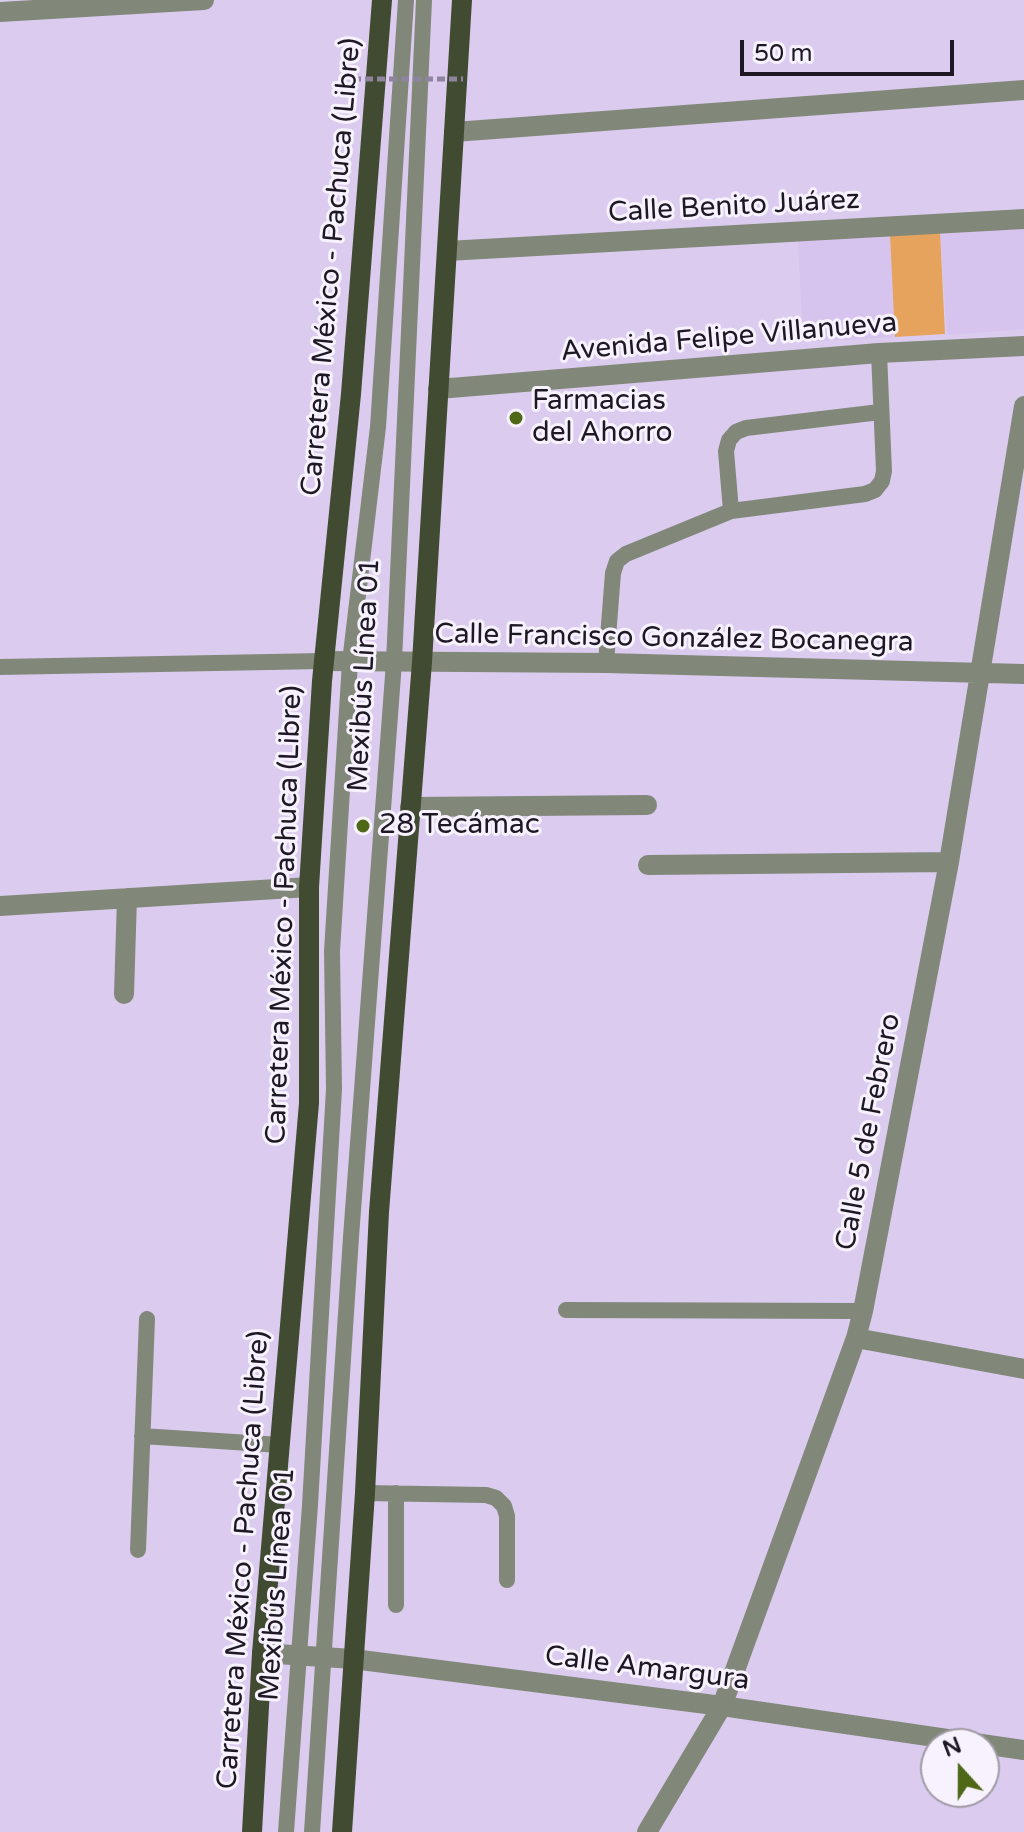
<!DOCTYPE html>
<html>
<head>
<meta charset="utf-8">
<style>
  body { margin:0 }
  #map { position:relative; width:1024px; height:1832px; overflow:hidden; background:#dbccef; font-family:"Varela Round",sans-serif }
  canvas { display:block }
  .north { position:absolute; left:920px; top:1728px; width:80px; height:80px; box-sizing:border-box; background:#f7f2fd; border:2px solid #a09ba6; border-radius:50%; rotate:339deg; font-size:22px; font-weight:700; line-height:32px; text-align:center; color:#1e1824 }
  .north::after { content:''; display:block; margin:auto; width:28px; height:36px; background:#4f6818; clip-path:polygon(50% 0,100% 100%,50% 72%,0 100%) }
  .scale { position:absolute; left:740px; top:40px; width:214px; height:36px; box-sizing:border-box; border:4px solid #1e1824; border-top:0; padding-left:10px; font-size:24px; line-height:28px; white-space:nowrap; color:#1e1824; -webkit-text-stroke:6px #f7f2fd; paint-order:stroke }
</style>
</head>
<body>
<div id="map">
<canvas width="1024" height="1832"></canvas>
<div class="north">N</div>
<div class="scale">50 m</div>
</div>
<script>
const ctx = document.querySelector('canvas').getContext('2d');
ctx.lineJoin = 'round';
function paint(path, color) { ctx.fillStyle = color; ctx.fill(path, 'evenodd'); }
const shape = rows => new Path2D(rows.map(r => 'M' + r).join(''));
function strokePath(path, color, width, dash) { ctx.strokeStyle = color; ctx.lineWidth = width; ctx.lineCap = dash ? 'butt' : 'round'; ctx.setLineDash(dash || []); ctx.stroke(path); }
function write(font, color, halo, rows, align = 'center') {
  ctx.font = font + ' "Varela Round",sans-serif'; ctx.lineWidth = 6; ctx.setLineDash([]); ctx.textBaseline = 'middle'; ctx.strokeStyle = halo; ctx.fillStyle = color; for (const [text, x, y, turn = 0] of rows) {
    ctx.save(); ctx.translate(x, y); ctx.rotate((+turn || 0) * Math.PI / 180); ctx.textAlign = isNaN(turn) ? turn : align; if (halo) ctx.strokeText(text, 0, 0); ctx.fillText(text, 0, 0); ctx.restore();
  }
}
const built = shape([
  [1024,228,1024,329,947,335,940,234],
  [890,236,895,337,803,342,798,241]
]);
const green = shape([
  [940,232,945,334,895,337,890,235]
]);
const service = shape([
  [731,511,726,451,729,440,736,432,746,428,880,412],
  [606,663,613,573,617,561,626,554,731,511,865,494,875,490,882,481,884,471,879,353],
  [0,667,323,661],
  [566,1310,863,1311],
  [142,1436,280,1445],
  [365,1493,486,1495,496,1498,504,1506,507,1516,507,1580],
  [138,1550,147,1319],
  [396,1605,396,1493],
  [286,1832,310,1505,334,1089,332,951,350,662,378,427,406,0],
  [312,1832,351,1237,394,662,424,0]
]);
const minor = shape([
  [0,12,204,0],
  [454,132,1024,90],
  [447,251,1024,219],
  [438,389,879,353,1024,346],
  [323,661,606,663,1024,674],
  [410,807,647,805],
  [648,865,949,862],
  [0,906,309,887],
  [124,994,127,898],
  [856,1338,1024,1369],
  [262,1653,353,1659,722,1706,1024,1750],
  [647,1832,722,1706,856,1338,863,1311,949,862,1024,406]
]);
const primary = shape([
  [252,1832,262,1653,309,1103,309,887,322,681,351,394,382,0],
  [342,1832,365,1493,379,1212,422,662,462,0]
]);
const pathBridge = shape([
  [353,79,463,79]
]);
const markers = [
  [516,418,8,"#4f6818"],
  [363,826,8,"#4f6818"]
];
const streetNames = [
  ["Calle Benito Juárez",734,207,-3],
  ["Carretera México - Pachuca (Libre)",332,267,-85],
  ["Avenida Felipe Villanueva",729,338,-5],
  ["Calle Francisco González Bocanegra",674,639,1],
  ["Mexibús Línea 01",365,675,-87],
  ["Carretera México - Pachuca (Libre)",285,915,-88],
  ["Calle 5 de Febrero",869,1132,-79],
  ["Carretera México - Pachuca (Libre)",244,1560,-86],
  ["Mexibús Línea 01",278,1584,-86],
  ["Calle Amargura",647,1669,7]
];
const poiNames = [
  ["Farmacias",532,402],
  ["del Ahorro",532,434],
  ["28 Tecámac",379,826]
];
paint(built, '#d6c3ee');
paint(green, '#e6a35e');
strokePath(service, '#828879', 16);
strokePath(minor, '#828879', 20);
strokePath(primary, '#414b31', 20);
strokePath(pathBridge, '#8f849e', 5, [8, 4]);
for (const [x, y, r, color] of markers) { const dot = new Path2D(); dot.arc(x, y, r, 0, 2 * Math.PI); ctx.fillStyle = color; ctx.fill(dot); strokePath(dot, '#f7f2fd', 3); }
write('28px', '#1e1824', '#f7f2fd', streetNames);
write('28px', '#1e1824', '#f7f2fd', poiNames, 'left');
</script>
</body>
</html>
